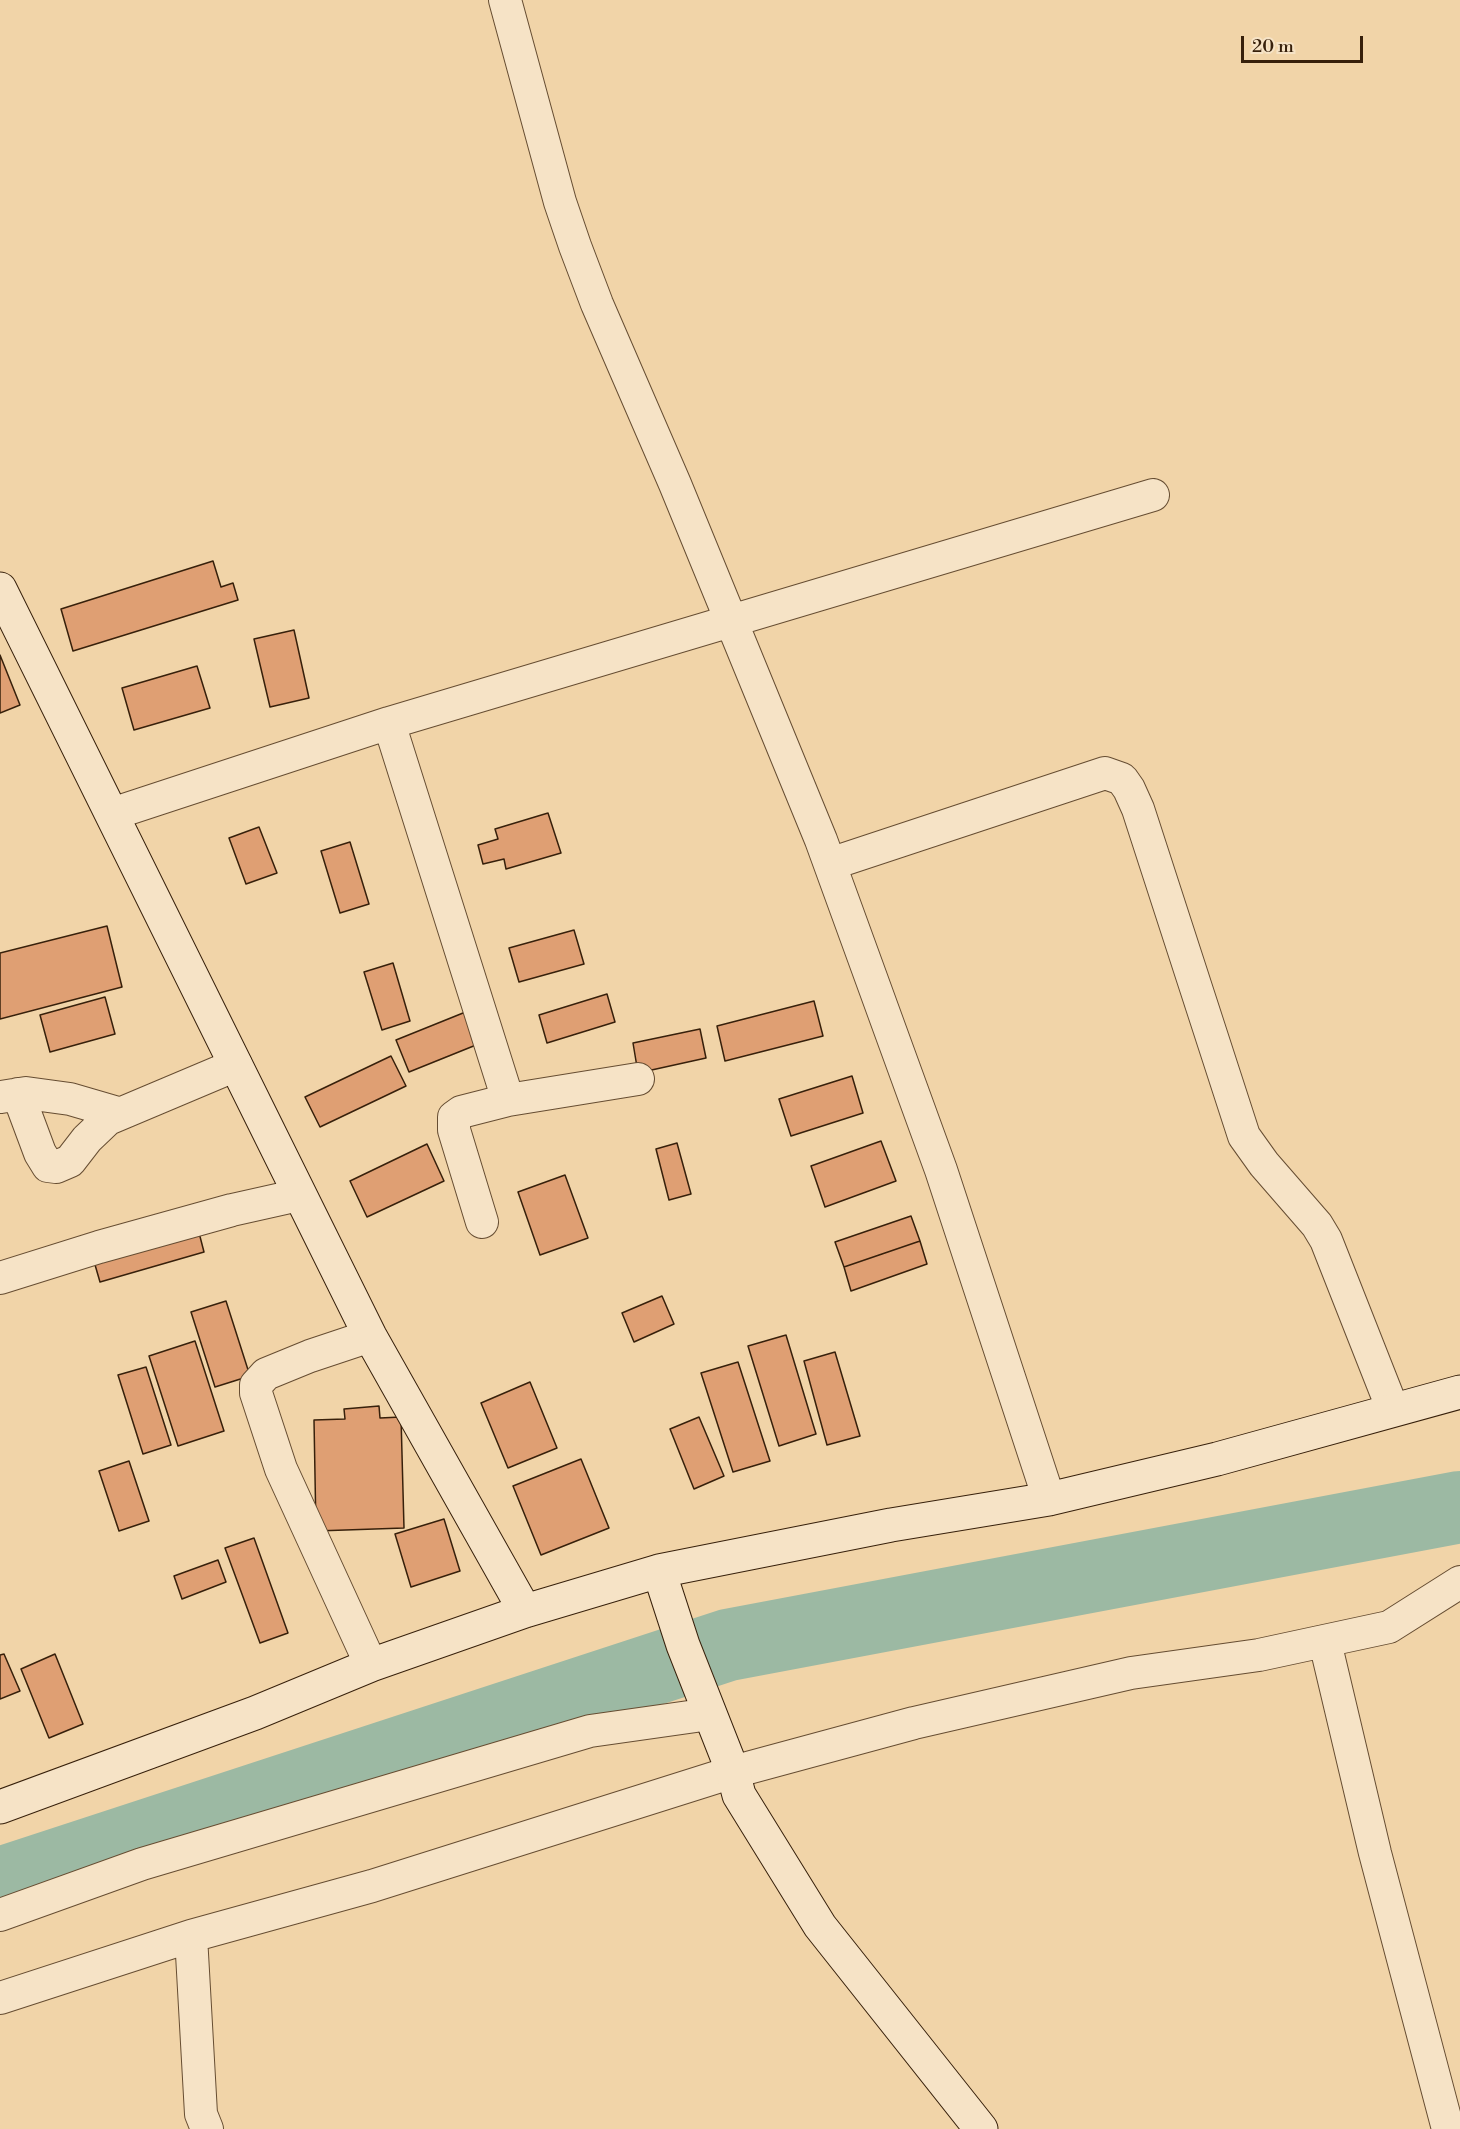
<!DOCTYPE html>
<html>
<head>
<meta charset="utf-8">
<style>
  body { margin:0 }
  #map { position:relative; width:1460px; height:2129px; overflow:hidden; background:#f1d4a8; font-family:"Libre Bodoni",serif }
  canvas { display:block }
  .scale { position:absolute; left:1241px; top:36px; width:122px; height:27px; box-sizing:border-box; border:3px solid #37200b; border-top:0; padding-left:8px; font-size:18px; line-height:21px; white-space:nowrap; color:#37200b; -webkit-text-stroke:4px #f6e3c6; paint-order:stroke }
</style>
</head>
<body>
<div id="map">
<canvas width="1460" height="2129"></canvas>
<div class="scale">20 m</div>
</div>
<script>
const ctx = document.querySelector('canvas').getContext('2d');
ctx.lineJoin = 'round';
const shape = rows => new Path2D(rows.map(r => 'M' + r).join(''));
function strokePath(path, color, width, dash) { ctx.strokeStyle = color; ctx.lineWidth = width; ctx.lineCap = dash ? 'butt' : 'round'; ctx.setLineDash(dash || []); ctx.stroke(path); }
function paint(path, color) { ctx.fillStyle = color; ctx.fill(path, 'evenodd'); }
const river = shape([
  [0,1883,728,1645,1460,1507]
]);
const building = shape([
  [213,561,221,587,233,583,238,600,73,651,61,609,213,561],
  [294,630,309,698,270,707,254,639,294,630],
  [0,655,20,705,0,713,0,655],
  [197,666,210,708,134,730,122,688,197,666],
  [548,813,561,853,506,869,504,859,483,864,478,845,498,839,495,829,548,813],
  [259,827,277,873,246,884,229,838,259,827],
  [350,842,369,904,340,913,321,851,350,842],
  [107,926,122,987,0,1019,0,953,107,926],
  [574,930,584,964,519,982,509,948,574,930],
  [393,963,410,1021,382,1030,364,972,393,963],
  [607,994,615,1022,547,1043,539,1015,607,994],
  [105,997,115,1034,50,1052,40,1015,105,997],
  [814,1001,823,1036,725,1061,717,1026,814,1001],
  [468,1011,481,1043,409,1072,396,1040,468,1011],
  [700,1029,706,1058,638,1073,633,1043,700,1029],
  [391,1056,406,1086,320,1127,305,1097,391,1056],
  [852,1076,863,1113,791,1136,779,1099,852,1076],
  [881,1141,896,1181,825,1207,811,1166,881,1141],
  [677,1143,691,1194,669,1200,656,1149,677,1143],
  [427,1144,444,1181,367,1217,350,1181,427,1144],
  [565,1175,588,1238,540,1255,518,1192,565,1175],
  [911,1216,920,1241,844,1267,835,1242,911,1216],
  [196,1221,204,1252,100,1282,91,1251,196,1221],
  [920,1241,927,1264,851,1291,844,1267,920,1241],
  [662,1296,674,1324,634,1342,622,1313,662,1296],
  [226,1301,250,1376,215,1387,191,1312,226,1301],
  [786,1335,816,1434,779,1446,748,1346,786,1335],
  [195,1341,224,1431,178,1446,149,1356,195,1341],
  [835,1352,860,1436,827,1445,804,1361,835,1352],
  [738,1362,770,1461,733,1472,701,1373,738,1362],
  [146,1367,171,1445,143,1454,118,1375,146,1367],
  [530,1382,557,1448,508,1468,481,1403,530,1382],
  [379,1406,380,1418,401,1417,404,1528,316,1531,314,1420,345,1419,344,1409,379,1406],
  [699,1417,724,1476,694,1489,670,1429,699,1417],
  [581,1459,609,1528,541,1555,513,1486,581,1459],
  [129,1461,149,1521,119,1531,99,1471,129,1461],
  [444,1519,460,1571,411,1587,395,1534,444,1519],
  [254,1538,288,1633,260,1643,225,1548,254,1538],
  [218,1560,226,1582,182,1599,174,1576,218,1560],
  [4,1654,20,1691,0,1699,0,1655,4,1654],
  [55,1654,83,1724,49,1738,21,1669,55,1654]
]);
const street = shape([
  [505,0,560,202,575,246,597,304,675,484,821,840,941,1170,1049,1499],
  [389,723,508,1100,638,1079],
  [112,814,389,723,1153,495],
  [830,864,1105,773,1122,779,1129,789,1138,809,1244,1136,1264,1164,1317,1225,1326,1240,1393,1410],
  [18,1094,40,1153,48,1166,56,1167,70,1161,87,1139,108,1119,236,1065],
  [1,1097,26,1093,70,1099,118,1113],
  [482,1222,454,1130,454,1117,461,1112,508,1100],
  [0,1278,99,1247,232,1210,299,1195],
  [370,1336,310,1356,266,1374,256,1385,256,1393,281,1469,371,1665],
  [1325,1642,1375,1853,1448,2129],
  [0,1915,142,1864,590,1731,710,1714],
  [191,1936,201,2114,207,2129],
  [0,1998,191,1936,372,1886,733,1772,914,1723,1131,1673,1259,1655,1389,1627,1460,1582]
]);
const secondary = shape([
  [0,589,370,1336,525,1611],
  [659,1571,683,1645,733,1772,739,1795,820,1926,981,2129],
  [0,1807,255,1713,371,1665,525,1611,659,1571,891,1525,1049,1499,1217,1459,1460,1392]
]);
strokePath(river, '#9cb9a3', 72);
paint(building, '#df9f73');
strokePath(building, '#37200b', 1.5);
strokePath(street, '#664d32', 34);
strokePath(secondary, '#37200b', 35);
strokePath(street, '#f6e3c6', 32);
strokePath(secondary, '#f6e3c6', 33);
</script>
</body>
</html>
